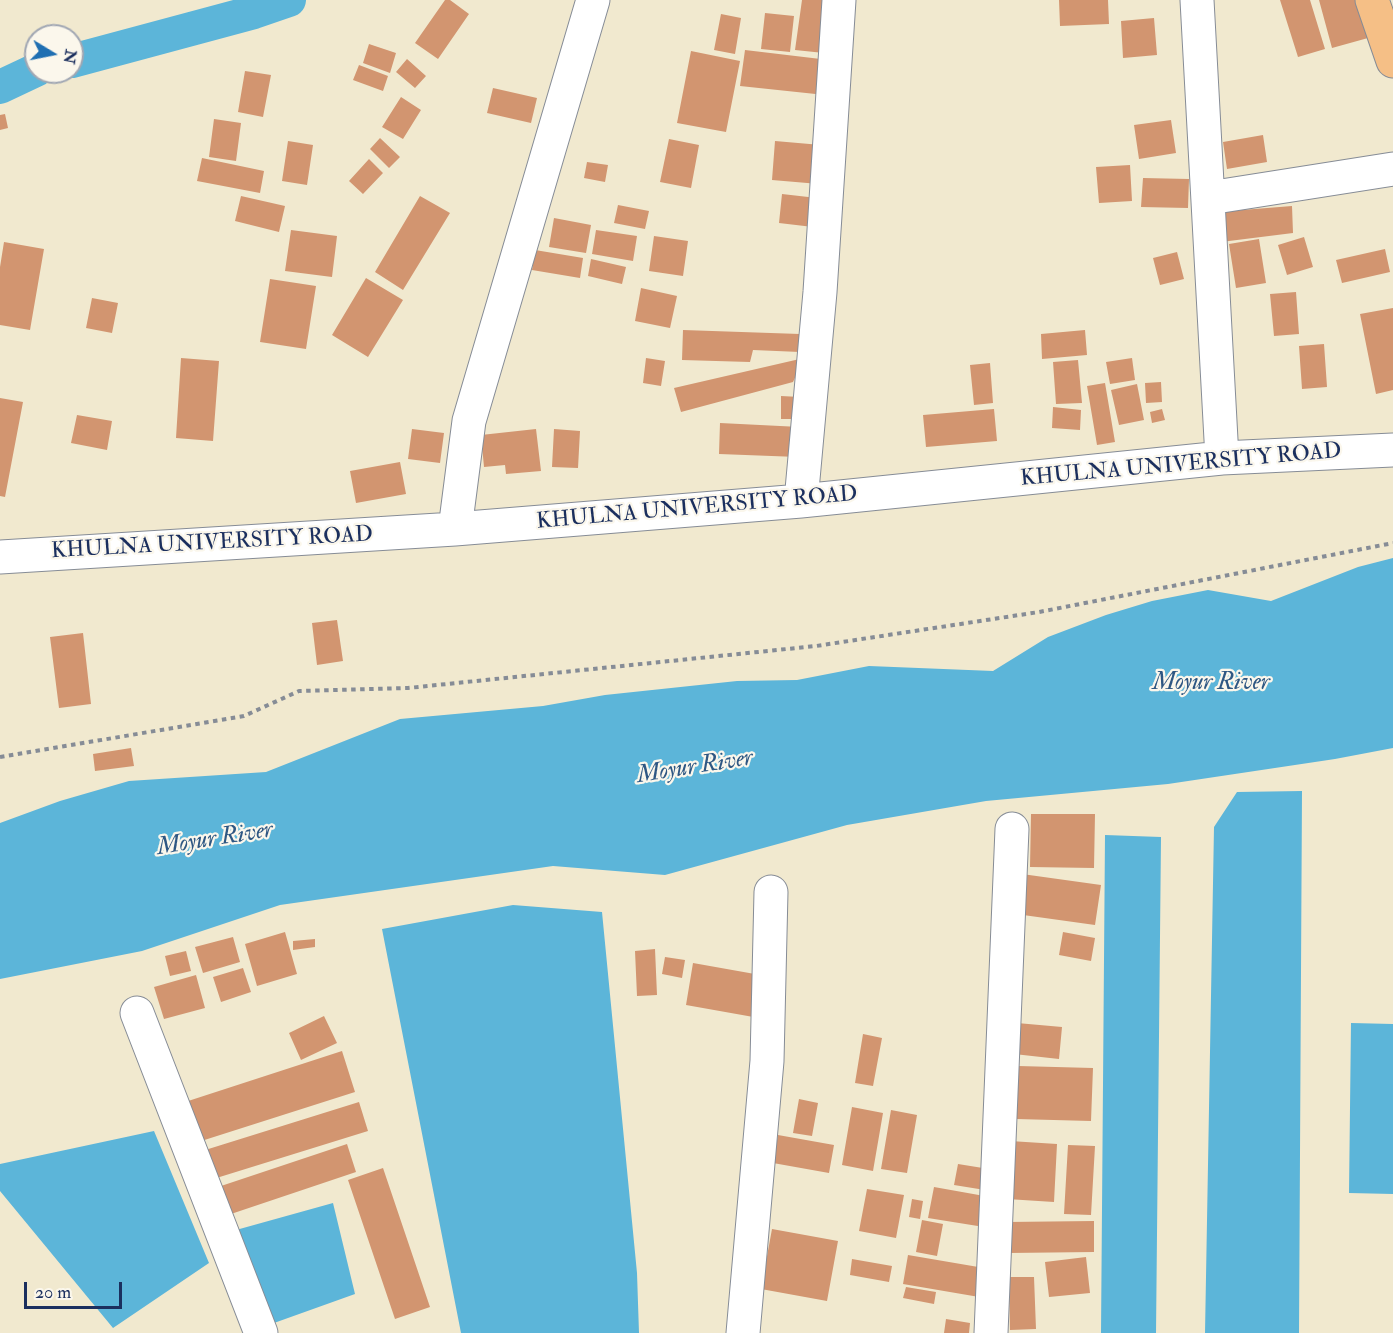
<!DOCTYPE html>
<html>
<head>
<meta charset="utf-8">
<style>
  body { margin:0 }
  #map { position:relative; width:1393px; height:1333px; overflow:hidden; background:#f1e9cf; font-family:"IM FELL Double Pica",serif }
  canvas { display:block }
  .north { position:absolute; left:24px; top:24px; width:60px; height:60px; box-sizing:border-box; background:#fbf7ec; border:2px solid #a1a7b3; border-radius:50%; rotate:100deg; font-size:16px; font-weight:700; line-height:24px; text-align:center; color:#1b2f5e }
  .north::after { content:''; display:block; margin:auto; width:21px; height:27px; background:#1f6fb2; clip-path:polygon(50% 0,100% 100%,50% 72%,0 100%) }
  .scale { position:absolute; left:24px; top:1282px; width:98px; height:27px; box-sizing:border-box; border:3px solid #1b2f5e; border-top:0; padding-left:8px; font-size:18px; line-height:21px; white-space:nowrap; color:#1b2f5e; -webkit-text-stroke:4px #fbf7ec; paint-order:stroke }
</style>
</head>
<body>
<div id="map">
<canvas width="1393" height="1333"></canvas>
<div class="north">N</div>
<div class="scale">20 m</div>
</div>
<script>
const ctx = document.querySelector('canvas').getContext('2d');
ctx.lineJoin = 'round';
function paint(path, color) { ctx.fillStyle = color; ctx.fill(path, 'evenodd'); }
const shape = rows => new Path2D(rows.map(r => 'M' + r).join(''));
function strokePath(path, color, width, dash) { ctx.strokeStyle = color; ctx.lineWidth = width; ctx.lineCap = dash ? 'butt' : 'round'; ctx.setLineDash(dash || []); ctx.stroke(path); }
function write(font, color, halo, rows, align = 'center') {
  ctx.font = font + ' "IM FELL Double Pica",serif'; ctx.lineWidth = 4.5; ctx.setLineDash([]); ctx.textBaseline = 'middle'; ctx.strokeStyle = halo; ctx.fillStyle = color; for (const [text, x, y, turn = 0] of rows) {
    ctx.save(); ctx.translate(x, y); ctx.rotate((+turn || 0) * Math.PI / 180); ctx.textAlign = isNaN(turn) ? turn : align; if (halo) ctx.strokeText(text, 0, 0); ctx.fillText(text, 0, 0); ctx.restore();
  }
}
const water = shape([
  [1393,558,1393,748,1335,759,1168,784,986,801,847,825,665,875,553,866,280,905,142,951,0,979,0,823,60,801,129,781,266,772,400,719,543,706,605,695,737,681,797,680,869,666,993,671,1048,637,1106,615,1152,601,1208,590,1271,601,1358,567],
  [1302,791,1299,1333,1205,1333,1214,827,1237,792],
  [1105,835,1161,837,1156,1333,1101,1333],
  [513,905,602,912,637,1273,639,1333,461,1333,382,929],
  [1351,1023,1393,1024,1393,1194,1349,1193],
  [154,1131,209,1263,113,1328,0,1191,0,1164],
  [333,1203,355,1294,274,1323,236,1230]
]);
const canal = shape([
  [72,61,254,12,289,0],
  [0,87,36,70]
]);
const building = shape([
  [445,0,450,0,469,14,438,59,415,43],
  [802,0,827,0,824,53,795,50],
  [1059,0,1108,0,1109,24,1060,26],
  [1280,0,1310,0,1325,49,1298,57],
  [1319,0,1357,0,1368,38,1332,48],
  [765,13,794,16,790,52,761,49],
  [721,14,741,18,735,54,714,50],
  [1154,18,1157,55,1123,58,1121,21],
  [369,44,396,53,390,73,363,63],
  [745,50,829,60,825,95,740,86],
  [691,51,740,61,726,132,677,123],
  [407,59,426,76,415,88,396,72],
  [359,65,388,76,383,91,353,80],
  [245,71,271,75,263,117,238,112],
  [493,88,537,98,531,123,487,113],
  [401,97,421,110,403,139,382,127],
  [5,114,8,128,0,130,0,115],
  [214,119,241,123,236,161,209,157],
  [1171,120,1176,153,1139,159,1134,125],
  [1263,135,1267,162,1227,169,1223,142],
  [380,138,400,157,389,168,370,149],
  [669,139,699,145,691,188,660,182],
  [288,141,313,145,307,185,282,181],
  [775,141,821,145,819,184,772,180],
  [202,158,264,171,260,193,197,181],
  [369,159,383,173,363,194,349,181],
  [587,162,608,165,605,182,584,178],
  [1130,165,1132,201,1099,203,1096,167],
  [1143,178,1189,179,1188,208,1141,207],
  [782,194,817,198,813,227,779,223],
  [241,196,285,206,279,232,235,221],
  [420,196,450,213,403,290,375,272],
  [618,205,649,211,645,229,614,223],
  [1292,206,1293,233,1221,242,1217,212],
  [554,218,591,225,586,253,549,247],
  [291,230,337,236,332,277,285,271],
  [596,230,637,236,633,261,592,254],
  [654,236,688,241,683,276,649,271],
  [1304,237,1313,267,1287,275,1278,245],
  [1259,239,1266,283,1236,288,1229,244],
  [4,242,44,249,30,330,0,325,0,267],
  [1385,249,1390,272,1342,283,1336,260],
  [535,250,583,258,580,278,532,270],
  [1177,252,1184,279,1160,285,1153,258],
  [591,259,626,267,622,284,588,276],
  [366,278,403,300,368,357,332,335],
  [270,279,316,286,306,349,260,342],
  [641,288,677,296,670,328,635,321],
  [1296,292,1299,334,1274,336,1270,294],
  [92,298,118,303,112,333,86,328],
  [1393,308,1393,390,1376,394,1360,314],
  [683,330,800,334,800,352,753,350,750,362,682,360],
  [1085,330,1087,355,1042,359,1041,334],
  [1324,344,1327,387,1302,389,1299,346],
  [181,358,219,361,213,441,176,438],
  [646,358,665,361,661,386,643,383],
  [804,358,793,382,681,412,674,388],
  [1132,358,1135,380,1110,384,1106,362],
  [1078,360,1082,403,1056,404,1053,362],
  [990,363,993,403,974,405,970,365],
  [1161,382,1162,402,1146,403,1145,383],
  [1105,383,1115,442,1097,445,1087,386],
  [1137,384,1144,420,1119,425,1111,390],
  [781,396,800,397,799,419,781,419],
  [0,398,23,402,5,497,0,496],
  [1053,407,1081,410,1080,430,1052,428],
  [994,409,997,441,926,447,923,415],
  [1162,409,1165,420,1152,423,1150,412],
  [77,415,112,421,107,450,71,443],
  [720,423,800,427,798,457,719,454],
  [412,429,444,433,440,463,408,459],
  [536,429,541,471,506,474,505,465,484,467,481,435],
  [554,429,580,431,578,468,552,467],
  [400,462,406,494,356,503,350,471],
  [337,620,343,661,317,665,312,623],
  [83,633,91,704,59,708,50,637],
  [131,748,134,766,95,771,93,754],
  [1031,814,1095,814,1094,868,1030,867],
  [1022,874,1101,885,1095,925,1016,914],
  [285,932,297,974,257,986,245,944],
  [1063,932,1095,938,1091,961,1059,955],
  [233,937,240,962,203,973,195,947],
  [315,939,315,947,293,950,293,941],
  [655,949,657,995,637,996,635,951],
  [186,951,191,971,170,976,165,956],
  [665,957,685,960,682,978,662,974],
  [693,963,766,976,759,1018,686,1005],
  [243,968,251,992,221,1002,213,977],
  [196,975,205,1008,164,1019,154,987],
  [324,1016,337,1043,301,1060,289,1033],
  [1017,1023,1062,1027,1059,1059,1014,1054],
  [863,1034,882,1038,873,1086,855,1083],
  [342,1051,355,1092,195,1143,182,1103],
  [1018,1066,1093,1068,1091,1121,1016,1119],
  [799,1099,818,1103,812,1136,793,1133],
  [359,1102,368,1131,210,1180,202,1151],
  [852,1107,883,1113,873,1171,842,1165],
  [891,1110,917,1115,907,1173,881,1169],
  [778,1135,834,1145,829,1173,773,1163],
  [1010,1141,1057,1144,1054,1202,1007,1199],
  [347,1144,356,1172,225,1216,215,1188],
  [1068,1145,1095,1146,1091,1215,1064,1214],
  [958,1164,989,1169,985,1190,954,1185],
  [383,1168,430,1307,395,1319,348,1180],
  [934,1187,990,1197,984,1227,928,1218],
  [867,1189,904,1195,896,1238,859,1231],
  [912,1199,923,1201,920,1219,909,1217],
  [922,1220,943,1224,937,1256,916,1252],
  [1094,1221,1094,1252,1008,1253,1007,1222],
  [772,1229,838,1241,827,1301,761,1289],
  [908,1255,990,1269,985,1298,903,1284],
  [1086,1257,1090,1293,1049,1297,1045,1262],
  [852,1259,892,1266,889,1282,850,1275],
  [1009,1277,1034,1277,1036,1329,1010,1330],
  [906,1287,936,1292,934,1304,903,1298],
  [946,1319,970,1323,969,1333,944,1333]
]);
const path = shape([
  [0,757,244,716,299,691,408,688,816,646,1039,612,1393,543]
]);
const minor = shape([
  [1197,0,1222,458],
  [1209,198,1393,169],
  [801,501,820,292,839,0],
  [455,529,469,421,593,0],
  [0,557,455,529,801,501,1222,458,1393,450],
  [137,1013,261,1333],
  [743,1333,767,1061,771,892],
  [991,1333,1012,829]
]);
const major = shape([
  [1372,0,1393,61]
]);
const streetNames = [
  ["KHULNA UNIVERSITY ROAD",1181,466,-5],
  ["KHULNA UNIVERSITY ROAD",697,509,-5],
  ["KHULNA UNIVERSITY ROAD",212,544,-3]
];
const waterNames = [
  ["Moyur River",1211,684],
  ["Moyur River",695,768,-9],
  ["Moyur River",215,840,-9]
];
paint(water, '#5cb5d9');
strokePath(canal, '#5cb5d9', 34);
paint(building, '#d29570');
strokePath(minor, '#868c96', 35);
strokePath(major, '#868c96', 35);
strokePath(path, '#868c96', 4, [4.5, 4.5]);
strokePath(minor, '#fff', 33);
strokePath(major, '#f5bf86', 33);
write('22px', '#1b2f5e', '#fbf7ec', streetNames);
write('italic 24px', '#2e5783', '#fbf7ec', waterNames);
</script>
</body>
</html>
